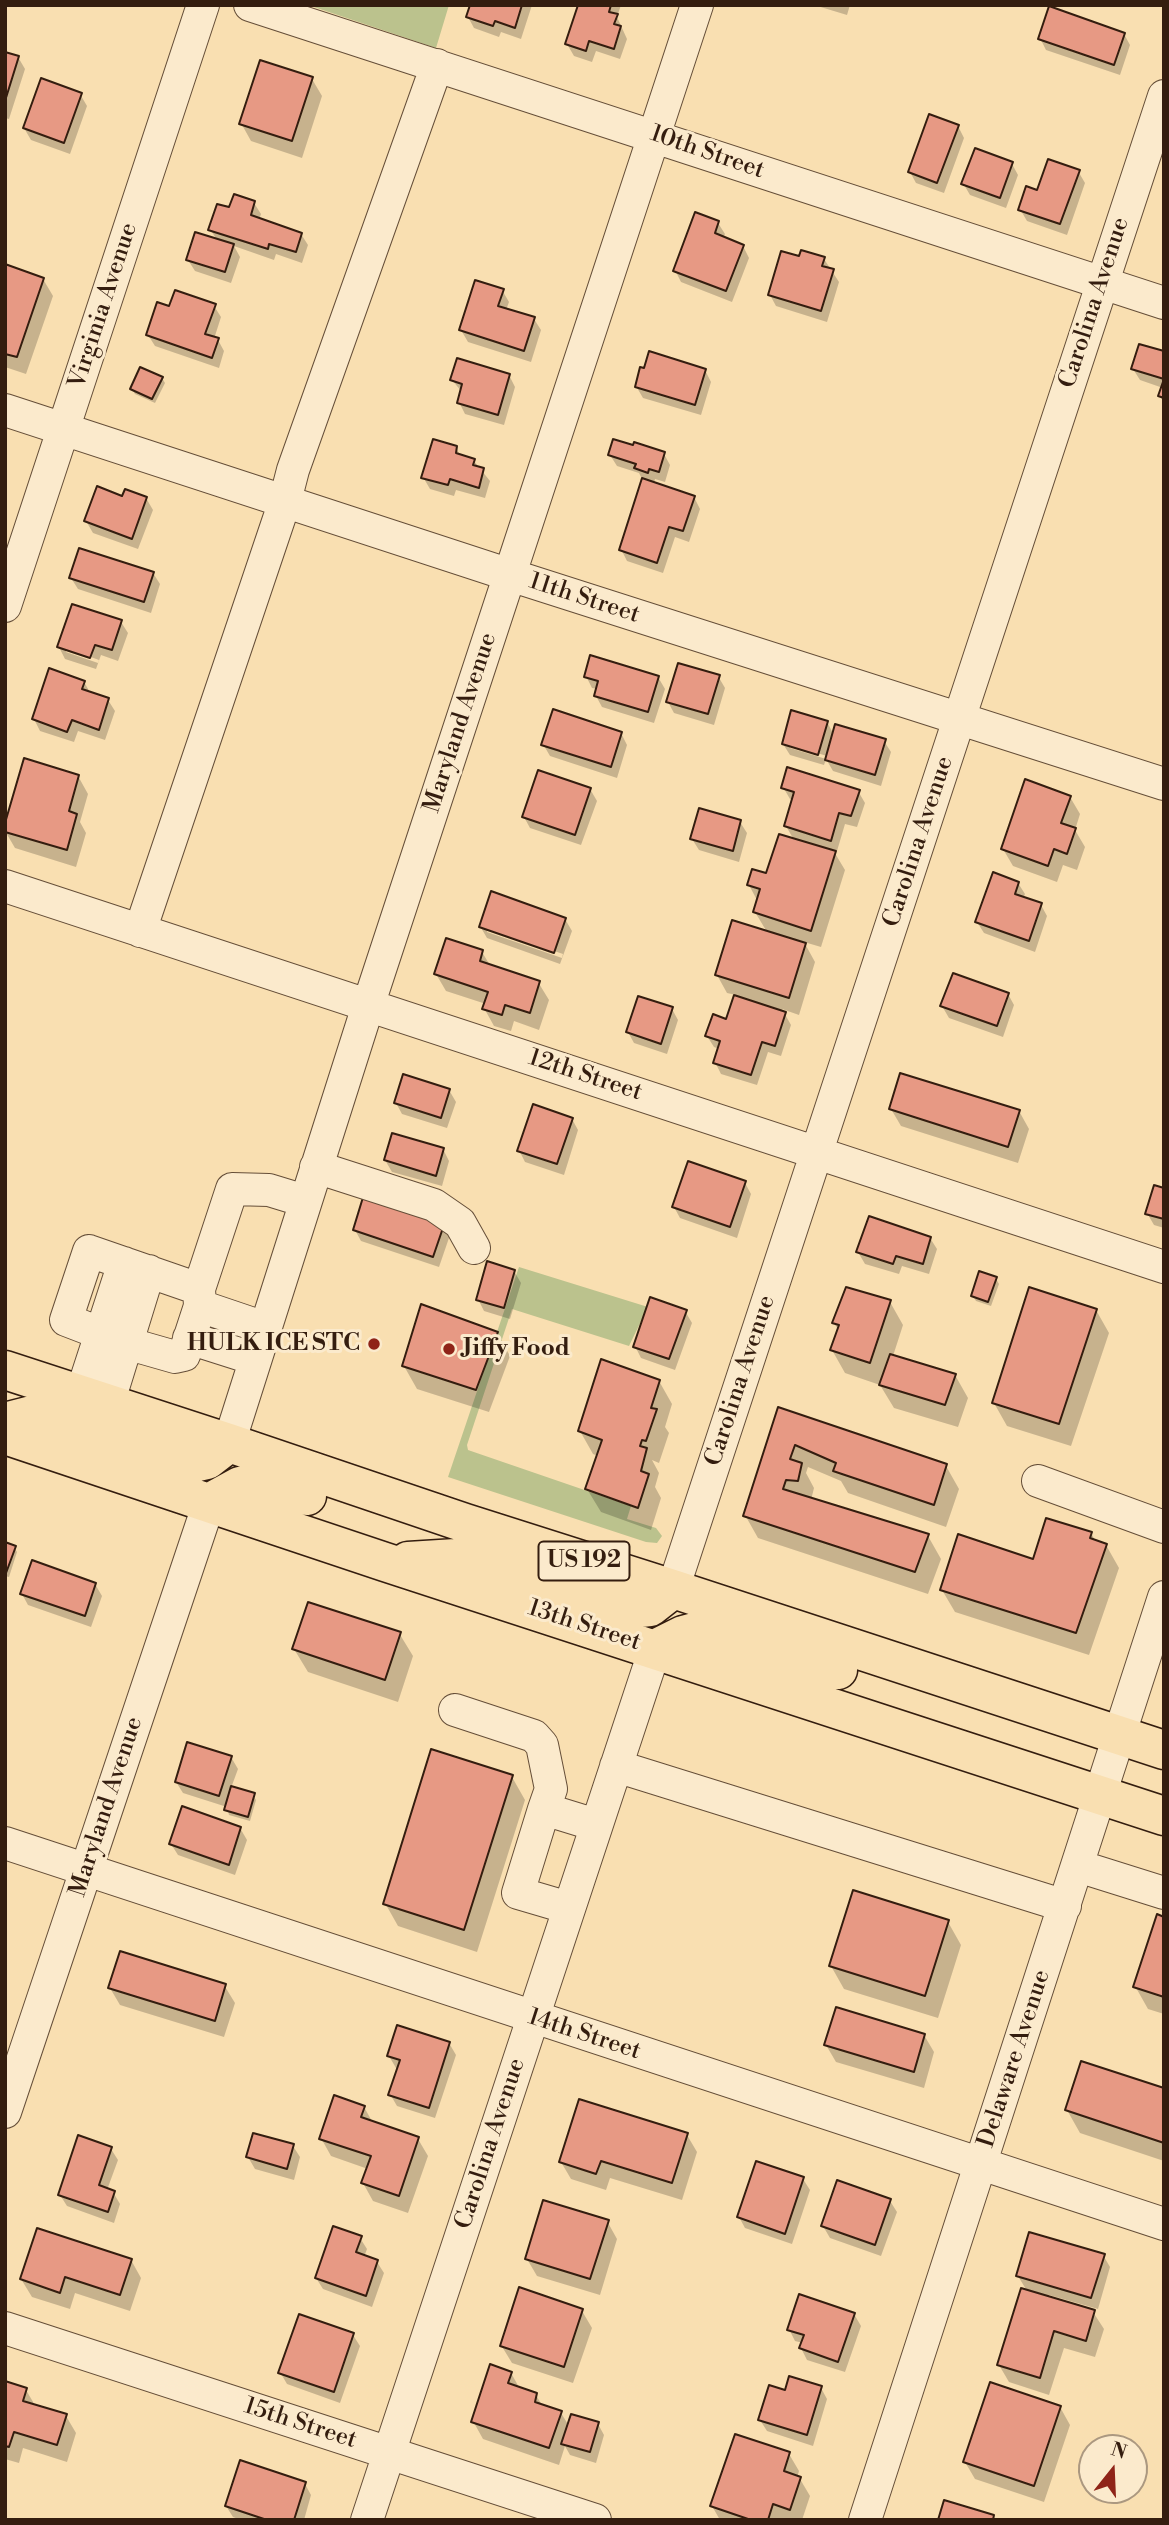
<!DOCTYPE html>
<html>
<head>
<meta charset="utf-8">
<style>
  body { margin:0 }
  #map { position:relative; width:1169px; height:2525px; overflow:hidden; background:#f9dfb1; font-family:"Libre Bodoni",serif }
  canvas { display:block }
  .frame { position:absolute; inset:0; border:7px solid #341d0f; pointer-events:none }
  .north { position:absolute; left:1078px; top:2434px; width:70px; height:70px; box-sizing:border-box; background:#fbeacc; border:2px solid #ab9880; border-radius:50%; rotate:18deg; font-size:19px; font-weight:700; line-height:28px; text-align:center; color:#341d0f }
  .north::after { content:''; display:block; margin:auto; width:24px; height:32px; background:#8f2418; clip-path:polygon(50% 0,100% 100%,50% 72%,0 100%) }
</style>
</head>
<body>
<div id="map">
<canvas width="1169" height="2525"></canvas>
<div class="frame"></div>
<div class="north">N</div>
</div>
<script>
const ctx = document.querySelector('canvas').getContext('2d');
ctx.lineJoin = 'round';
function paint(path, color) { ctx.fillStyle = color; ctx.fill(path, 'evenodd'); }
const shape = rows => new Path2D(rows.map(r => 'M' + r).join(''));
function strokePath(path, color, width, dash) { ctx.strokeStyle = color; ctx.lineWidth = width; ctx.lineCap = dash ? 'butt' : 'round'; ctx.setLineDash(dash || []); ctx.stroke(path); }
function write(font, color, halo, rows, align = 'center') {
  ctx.font = font + ' "Libre Bodoni",serif'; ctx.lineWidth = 6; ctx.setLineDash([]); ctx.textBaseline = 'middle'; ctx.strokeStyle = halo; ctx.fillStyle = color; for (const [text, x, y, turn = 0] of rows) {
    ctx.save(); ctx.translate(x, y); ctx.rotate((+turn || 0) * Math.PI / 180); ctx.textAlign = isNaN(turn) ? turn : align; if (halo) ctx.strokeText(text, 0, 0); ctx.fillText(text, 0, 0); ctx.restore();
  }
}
const green = shape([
  [308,5,449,5,436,48],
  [519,1267,648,1307,629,1346,512,1309,467,1445,468,1450,631,1506,627,1519,656,1528,662,1536,657,1543,646,1542,448,1477]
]);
const shadow = shape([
  [472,5,532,5,521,39,501,32,499,37,474,28,468,17],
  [580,5,621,5,617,17,627,39,620,59,596,51,592,62,574,56,567,44],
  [814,5,850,5,847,15],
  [1124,34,1130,45,1120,75,1046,50,1040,38],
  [5,53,18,57,25,69,9,119,5,118],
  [312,79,322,96,302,158,251,141,241,123],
  [80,94,87,106,70,154,31,140,24,128],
  [958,126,964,138,944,193,916,183,910,172],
  [1012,164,1018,175,1006,208,970,195,963,183],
  [1078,171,1085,183,1067,235,1027,221,1020,209,1038,192],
  [254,203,261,214,259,220,301,234,308,245,302,263,276,254,274,260,234,246,240,257,231,283,195,271,188,260,217,240,210,229,230,210],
  [718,223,725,234,723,238,743,246,749,258,732,302,681,282,675,270],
  [800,258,824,259,839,282,827,322,776,306,770,295],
  [5,266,43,279,53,296,26,374,5,367],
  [502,290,509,302,506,310,534,319,541,330,531,362,468,342,461,330],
  [214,306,221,317,214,339,218,340,224,351,219,368,155,346,148,335,171,308],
  [1164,353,1164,403,1160,396,1163,388,1140,380,1133,369],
  [705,370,711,382,701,415,643,398,636,386],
  [509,375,515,387,504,425,465,414,459,402,462,392,452,380],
  [162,378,165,383,155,403,135,394,132,389],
  [456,448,461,457,474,461,490,481,485,498,456,490,454,496,430,489,423,477],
  [664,454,670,465,665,482,655,479,654,484,694,497,700,509,689,542,675,537,663,573,627,561,621,549,643,481,639,473,617,466,610,455],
  [123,498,146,498,153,510,138,549,93,533,86,521],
  [153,573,160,584,151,613,78,589,71,578],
  [121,622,128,633,118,661,101,655,96,669,65,659,59,647],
  [66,648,99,660,98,663,66,652],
  [586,676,658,677,665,689,654,723,602,707,596,696,598,689,592,688],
  [718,676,725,688,714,725,674,713,668,702],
  [84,682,91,694,108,700,115,711,105,740,78,731,74,742,40,731,34,719],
  [827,722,834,735,884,741,891,752,881,786,833,771,826,759,824,765,790,755,783,744],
  [790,745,827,756,826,759,790,748],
  [621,733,627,745,617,778,550,756,543,744],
  [78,776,88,794,80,822,86,833,76,867,15,848,5,831],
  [783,787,858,791,865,803,857,827,845,824,837,851,833,850,845,870,821,947,804,942,815,962,799,1015,782,1009,791,1025,781,1056,768,1052,757,1085,721,1074,715,1062,719,1049,714,1047,707,1036,727,1021,736,995,727,993,717,975,767,932,755,912,758,902,749,885,768,875,794,840,786,826,794,800,790,799],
  [590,789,597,801,581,845,530,828,524,817],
  [1070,797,1080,814,1075,830,1085,847,1077,870,1063,865,1057,882,1013,866,1003,849],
  [740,822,747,833,739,862,699,850,692,839],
  [1018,883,1025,894,1023,899,1041,905,1047,916,1035,952,984,933,977,922],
  [565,919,572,931,560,964,487,938,480,926],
  [487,928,563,954,562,958,487,932],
  [482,952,491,967,538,982,549,1000,539,1030,514,1021,511,1031,494,1026,484,1008,486,1004,446,991,436,974],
  [1008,994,1014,1005,1003,1037,949,1018,942,1006],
  [672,1009,678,1020,667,1054,634,1043,628,1032],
  [449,1090,456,1102,447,1128,402,1114,396,1103],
  [891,1109,1019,1111,1029,1129,1018,1163,901,1126],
  [572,1119,578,1130,564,1175,525,1162,519,1150],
  [443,1149,449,1161,442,1186,392,1172,385,1160],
  [745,1183,751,1194,737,1238,680,1218,674,1207],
  [1164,1190,1164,1228,1154,1225,1147,1213],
  [444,1223,450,1235,439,1267,361,1241,355,1230],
  [930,1238,937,1249,929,1274,902,1266,899,1274,865,1264,858,1252],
  [514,1271,521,1283,510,1319,484,1311,478,1299],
  [996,1279,999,1284,991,1306,976,1301,973,1296],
  [890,1302,903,1325,893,1356,955,1375,968,1398,958,1427,894,1408,880,1385,845,1373,832,1350,839,1331,834,1323],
  [1096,1310,1109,1333,1071,1446,1007,1426,994,1403],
  [685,1311,692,1323,675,1370,641,1358,635,1346],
  [497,1333,510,1356,489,1412,417,1389,404,1366],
  [659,1381,672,1404,665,1427,669,1433,659,1463,652,1460,659,1473,655,1487,661,1498,651,1530,601,1512,587,1489,598,1456,593,1454,580,1431],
  [779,1409,946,1466,959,1489,946,1527,848,1493,841,1481,808,1467,806,1473,814,1488,811,1500,928,1536,941,1559,928,1594,758,1538,745,1515],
  [1091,1533,1096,1542,1106,1545,1119,1568,1089,1655,955,1612,942,1590,1034,1561],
  [5,1544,14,1547,17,1552,9,1577,5,1576],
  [95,1584,102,1596,91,1627,28,1605,22,1594],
  [399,1633,413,1656,398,1702,308,1672,294,1649],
  [231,1757,238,1769,231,1788,253,1795,256,1800,250,1821,229,1815,227,1807,183,1793,176,1782],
  [512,1777,525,1800,477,1952,398,1926,385,1903],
  [240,1828,247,1840,235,1875,178,1855,171,1844],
  [1164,1919,1164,2014,1148,2009,1135,1986],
  [948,1922,961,1945,938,2018,844,1989,831,1966],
  [224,1985,235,2003,224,2037,120,2005,110,1988],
  [924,2035,934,2052,924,2088,836,2062,826,2045],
  [449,2043,456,2055,435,2118,397,2106,390,2094,399,2068,396,2068,389,2056],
  [1164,2090,1164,2161,1080,2133,1067,2110],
  [364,2107,373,2123,418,2139,428,2156,408,2213,373,2201,363,2183,368,2169,331,2156,321,2138],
  [687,2135,697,2152,682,2200,610,2178,606,2190,571,2179,561,2162],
  [293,2146,300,2157,294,2180,255,2169,248,2157],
  [111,2149,118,2160,107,2190,113,2192,120,2204,114,2223,67,2206,60,2195],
  [803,2179,810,2190,792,2244,745,2228,739,2217],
  [890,2201,897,2212,881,2256,830,2238,823,2226],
  [607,2221,617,2239,600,2295,537,2276,527,2259],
  [360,2238,367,2249,364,2257,377,2262,384,2273,372,2307,323,2289,316,2278],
  [1103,2255,1110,2267,1098,2309,1049,2295,1048,2298,1093,2312,1104,2329,1095,2357,1064,2348,1049,2395,1009,2382,999,2365,1027,2291,1018,2276],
  [131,2260,141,2278,130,2311,75,2293,70,2309,32,2297,21,2279],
  [582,2311,592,2328,573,2383,512,2363,501,2345],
  [854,2314,861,2326,845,2372,807,2360,801,2348,803,2343,795,2341,789,2329],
  [353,2335,360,2346,340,2403,287,2384,280,2372],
  [511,2373,520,2389,536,2395,543,2407,561,2413,569,2426,598,2424,604,2435,596,2463,570,2455,565,2446,559,2465,483,2439,473,2421],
  [5,2383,26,2390,36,2407,66,2416,76,2433,67,2462,23,2448,19,2463,5,2459],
  [821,2388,827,2399,813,2446,767,2431,760,2420],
  [1060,2407,1070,2425,1044,2502,975,2479,965,2462],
  [789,2454,799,2471,797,2478,800,2479,810,2496,802,2520,720,2520,712,2506],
  [305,2484,311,2495,304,2520,241,2520,233,2517,226,2506]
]);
const building = shape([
  [470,5,522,5,515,28,495,21,493,26,466,17,470,5],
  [578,5,611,5,609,12,618,14,614,24,621,26,614,49,589,41,586,51,565,44,578,5],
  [1049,6,1125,33,1114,65,1038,39,1049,6],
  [5,52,19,56,5,101,5,52],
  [260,60,313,77,292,141,239,124,260,60],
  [41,78,82,93,64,143,23,128,41,78],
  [929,114,959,125,937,183,908,172,929,114],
  [975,148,1013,162,1000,198,961,184,975,148],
  [1048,159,1080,170,1060,224,1018,210,1026,186,1037,190,1048,159],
  [234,194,255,201,251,215,302,233,296,252,269,244,268,249,208,230,217,204,229,207,234,194],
  [695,212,719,221,715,233,744,245,726,291,673,271,695,212],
  [195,232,234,244,225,272,186,260,195,232],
  [801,250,825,257,822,266,834,269,821,311,768,295,781,251,799,256,801,250],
  [5,264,44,278,17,357,5,354,5,264],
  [475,280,504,289,498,306,535,317,524,351,459,330,475,280],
  [175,290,216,304,205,334,219,338,212,358,146,335,157,302,169,306,175,290],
  [1139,344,1164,351,1164,398,1158,396,1164,379,1131,369,1139,344],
  [649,351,706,369,695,405,635,387,640,367,644,368,649,351],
  [457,358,510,374,498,415,457,403,462,384,450,380,457,358],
  [140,367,163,377,152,399,130,389,140,367],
  [433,439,457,446,456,453,475,459,473,465,484,468,479,488,450,479,448,485,421,478,433,439],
  [613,439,633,445,634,442,665,452,659,472,649,469,648,473,634,468,636,464,608,455,613,439],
  [642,478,695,496,683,531,669,527,657,563,619,550,642,478],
  [97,486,122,496,125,489,147,497,132,539,84,521,97,486],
  [79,548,154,572,144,602,69,578,79,548],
  [72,604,122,620,112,650,95,645,90,658,57,647,72,604],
  [590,655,659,676,648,712,594,696,598,681,584,677,590,655],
  [678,663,720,675,708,714,666,702,678,663],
  [49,668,85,681,82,689,109,698,99,730,72,720,67,732,32,719,49,668],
  [553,709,622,732,611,767,541,745,553,709],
  [791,710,828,721,818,755,782,744,791,710],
  [835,724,886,739,875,775,825,760,835,724],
  [24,758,79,775,69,811,77,814,67,850,5,832,5,823,24,758],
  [787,767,860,790,851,816,839,813,831,841,784,826,794,792,781,788,787,767],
  [538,770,591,788,575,835,522,817,538,770],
  [1025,779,1071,796,1061,823,1076,828,1067,854,1054,849,1048,866,1001,849,1025,779],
  [699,808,741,820,733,851,690,839,699,808],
  [779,834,836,851,811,931,753,912,760,889,747,885,752,869,766,873,779,834],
  [993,872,1019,882,1015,894,1042,903,1029,941,975,922,993,872],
  [491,891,566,918,554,953,479,927,491,891],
  [732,920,806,943,789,998,715,975,732,920],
  [446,938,483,950,480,961,540,981,530,1013,505,1005,502,1015,482,1009,488,992,434,974,446,938],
  [953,973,1009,993,997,1026,940,1006,953,973],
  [734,995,786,1012,775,1046,762,1042,751,1075,713,1063,720,1041,705,1036,713,1014,726,1019,734,995],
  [638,996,673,1007,661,1044,626,1032,638,996],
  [900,1073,1020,1110,1008,1147,889,1109,900,1073],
  [403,1074,450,1089,441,1118,394,1103,403,1074],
  [533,1104,573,1118,557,1164,517,1151,533,1104],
  [392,1133,444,1148,436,1176,384,1160,392,1133],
  [688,1161,746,1181,730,1227,672,1207,688,1161],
  [1154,1185,1164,1188,1164,1219,1145,1214,1154,1185],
  [364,1194,445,1222,433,1257,353,1230,364,1194],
  [869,1216,931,1237,923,1264,896,1256,893,1264,856,1252,869,1216],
  [487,1261,515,1270,504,1308,476,1300,487,1261],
  [979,1271,997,1277,988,1302,971,1296,979,1271],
  [846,1287,891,1300,870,1363,830,1350,839,1325,832,1323,846,1287],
  [1029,1287,1097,1309,1059,1424,992,1403,1029,1287],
  [650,1297,687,1310,669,1359,633,1347,650,1297],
  [421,1304,498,1332,476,1390,402,1366,421,1304],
  [890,1354,956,1374,945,1405,879,1385,890,1354],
  [601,1359,660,1380,651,1408,657,1409,646,1441,642,1440,640,1446,647,1448,641,1471,649,1474,638,1508,585,1489,602,1440,578,1431,601,1359],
  [778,1407,947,1464,934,1505,833,1471,836,1463,795,1445,790,1459,802,1463,798,1481,786,1480,783,1489,929,1534,915,1572,743,1516,778,1407],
  [1046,1518,1092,1532,1090,1538,1107,1544,1076,1633,940,1590,958,1534,1033,1559,1046,1518],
  [5,1542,16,1546,6,1573,5,1573,5,1542],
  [32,1560,96,1583,85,1616,20,1594,32,1560],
  [308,1602,401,1632,385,1680,292,1649,308,1602],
  [187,1742,232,1756,219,1796,175,1782,187,1742],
  [431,1749,513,1775,464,1930,383,1904,431,1749],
  [231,1786,255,1793,248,1817,224,1810,231,1786],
  [182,1806,241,1827,229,1865,169,1844,182,1806],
  [853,1890,949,1920,925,1996,829,1966,853,1890],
  [1157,1914,1164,1917,1164,1997,1133,1987,1157,1914],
  [120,1951,226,1984,215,2021,108,1988,120,1951],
  [836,2007,925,2034,914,2072,824,2045,836,2007],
  [397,2025,450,2042,429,2108,388,2095,400,2060,387,2056,397,2025],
  [1081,2061,1164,2088,1164,2143,1065,2110,1081,2061],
  [334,2095,365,2106,361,2117,419,2137,399,2196,361,2183,371,2156,319,2139,334,2095],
  [579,2099,688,2133,672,2183,601,2161,596,2174,559,2162,579,2099],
  [253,2133,294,2144,287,2169,246,2157,253,2133],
  [78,2135,112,2147,99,2185,115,2191,108,2212,58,2195,78,2135],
  [756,2161,804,2177,785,2234,737,2217,756,2161],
  [837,2180,891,2199,875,2245,821,2226,837,2180],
  [543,2200,609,2220,590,2279,525,2259,543,2200],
  [333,2226,362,2236,356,2252,378,2260,366,2296,315,2278,333,2226],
  [37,2228,132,2259,120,2295,65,2277,60,2293,20,2279,37,2228],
  [1029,2232,1105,2254,1091,2298,1016,2276,1029,2232],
  [519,2287,583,2309,564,2367,500,2346,519,2287],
  [1021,2288,1095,2310,1086,2341,1054,2331,1040,2378,997,2365,1021,2288],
  [799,2294,855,2313,838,2362,799,2348,804,2335,787,2330,799,2294],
  [299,2314,354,2333,334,2392,278,2373,299,2314],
  [490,2364,512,2372,508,2383,537,2393,535,2402,562,2411,549,2448,471,2422,490,2364],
  [789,2376,822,2386,807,2435,758,2420,769,2385,785,2390,789,2376],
  [5,2381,27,2388,23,2401,67,2414,57,2445,14,2432,9,2447,5,2446,5,2381],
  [990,2382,1061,2406,1034,2486,963,2462,990,2382],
  [571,2414,599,2422,590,2452,561,2444,571,2414],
  [735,2434,790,2452,784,2471,801,2477,790,2510,773,2504,768,2520,751,2520,710,2506,735,2434],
  [240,2460,306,2482,294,2520,267,2520,225,2506,240,2460],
  [944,2500,994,2515,993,2520,938,2520,944,2500]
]);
const minor = shape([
  [250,5,1164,303],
  [5,410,510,575,1164,784],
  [5,606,203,5],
  [5,886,1164,1267],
  [140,931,285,501,293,470,437,65],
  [316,1167,434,1205,460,1223,474,1248],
  [199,1289,200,1306,184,1355,175,1357,126,1343,66,1320,89,1251,199,1289,232,1189,269,1190,305,1201],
  [200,1306,265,1328],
  [189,1338,255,1359],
  [81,1395,124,1263],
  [108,1404,149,1271],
  [229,1443,368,1006,697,5],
  [1038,1481,1164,1527],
  [673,1589,1164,96],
  [455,1710,534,1736,542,1745,551,1789,544,1809],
  [616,1766,1065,1906],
  [5,1843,1164,2224],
  [1078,1866,1164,1893],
  [569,1908,518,1893,544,1809,596,1825],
  [5,2112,209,1503],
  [5,2328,595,2520],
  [367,2520,655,1649],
  [865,2520,1164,1597]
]);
const highway = shape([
  [5,1370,229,1443,465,1523,673,1589,1164,1750],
  [5,1422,36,1414,185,1465,207,1460,229,1443],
  [5,1435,385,1562,1164,1816],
  [209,1503,240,1486,261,1481,307,1496],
  [408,1561,472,1557,631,1609,650,1607,673,1589],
  [655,1649,683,1635,705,1629,838,1670]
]);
const markers = [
  [374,1344,7,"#8f2418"],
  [449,1349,7,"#8f2418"]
];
const shields = [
  [584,1561,91]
];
const shieldNames = [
  ["US 192",584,1561]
];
const streetNames = [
  ["10th Street",707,153,19],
  ["Carolina Avenue",1095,303,-72],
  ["Virginia Avenue",104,306,-72],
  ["11th Street",584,599,18],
  ["Maryland Avenue",461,723,-72],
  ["Carolina Avenue",919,842,-72],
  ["12th Street",585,1076,18],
  ["Carolina Avenue",741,1381,-72],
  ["13th Street",584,1626,18],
  ["Maryland Avenue",107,1807,-72],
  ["14th Street",584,2035,18],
  ["Delaware Avenue",1015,2059,-72],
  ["Carolina Avenue",491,2144,-72],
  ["15th Street",300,2424,18]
];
const poiNames = [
  ["HULK ICE STC",360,1344],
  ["Jiffy Food",463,1349,"left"]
];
paint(green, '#bbc28d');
paint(shadow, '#0003');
paint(building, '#e79984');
strokePath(building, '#341d0f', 2);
strokePath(minor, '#654e38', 34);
strokePath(highway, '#341d0f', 41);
strokePath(minor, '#fbeacc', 32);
strokePath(highway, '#f9dfb1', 38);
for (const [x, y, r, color] of markers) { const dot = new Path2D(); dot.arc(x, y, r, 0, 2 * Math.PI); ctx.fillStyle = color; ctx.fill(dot); strokePath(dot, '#fbeacc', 2.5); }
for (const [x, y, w] of shields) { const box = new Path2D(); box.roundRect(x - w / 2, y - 19.5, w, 39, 5); ctx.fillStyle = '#fbeacc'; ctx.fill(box); strokePath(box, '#341d0f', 2); }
write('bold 23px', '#341d0f', null, shieldNames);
write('24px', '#341d0f', '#fbeacc', streetNames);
write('bold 24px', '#341d0f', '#fbeacc', poiNames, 'right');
</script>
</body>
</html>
